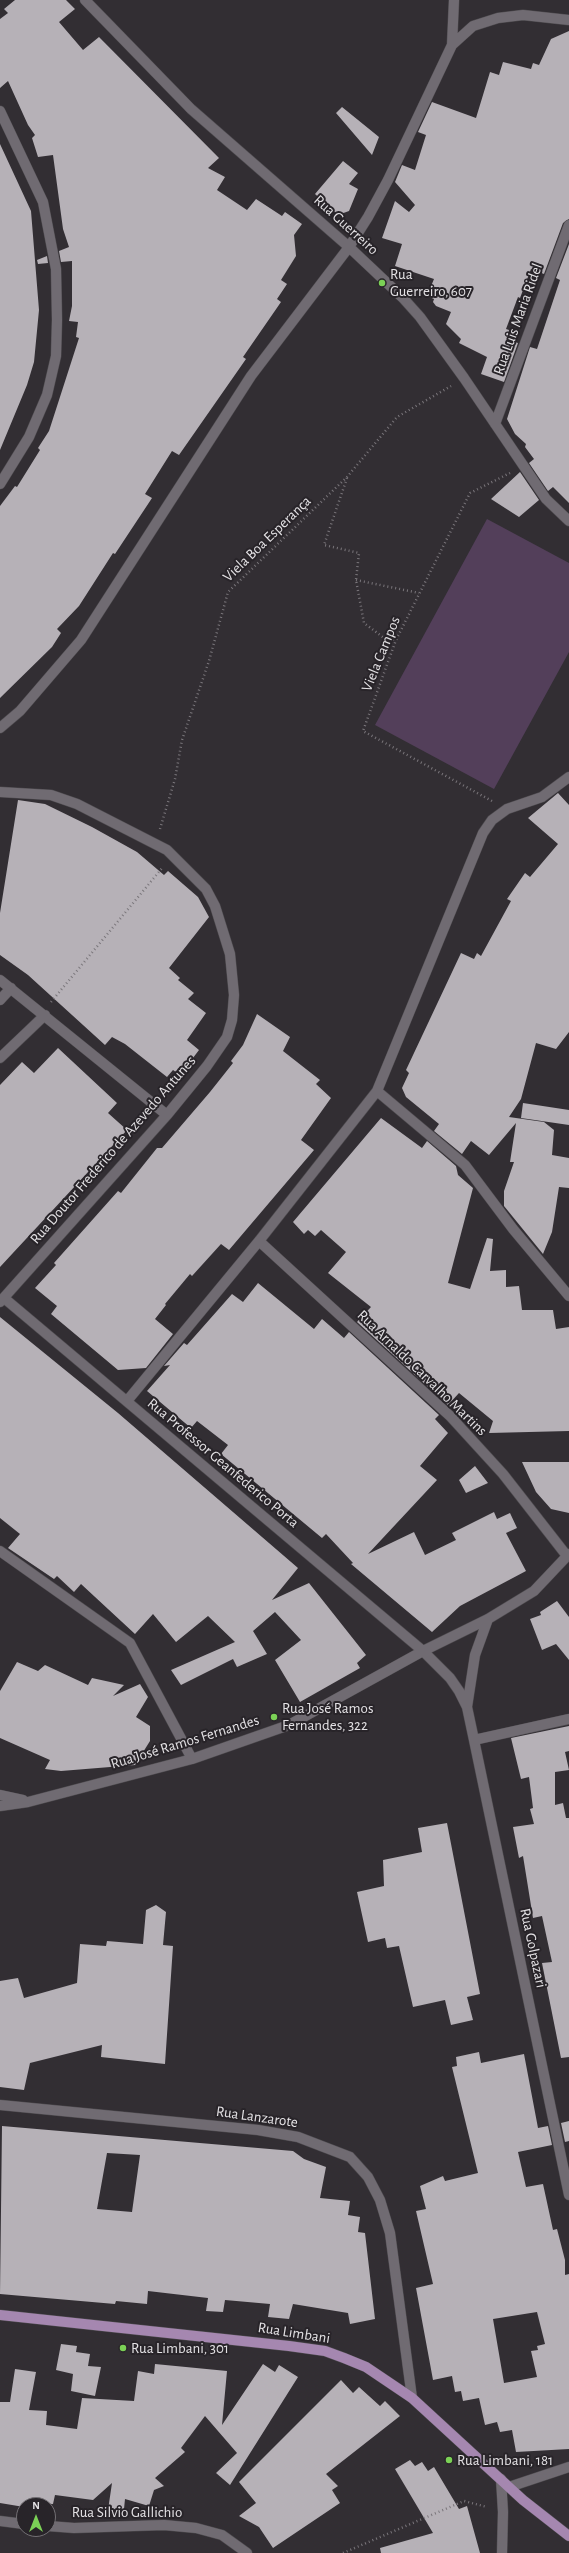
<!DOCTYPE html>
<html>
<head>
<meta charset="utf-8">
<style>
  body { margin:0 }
  #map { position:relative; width:569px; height:2553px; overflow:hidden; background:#322e33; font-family:"Alegreya Sans",sans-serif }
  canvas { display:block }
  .north { position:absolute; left:16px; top:2497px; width:40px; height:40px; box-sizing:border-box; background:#282429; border:1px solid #737074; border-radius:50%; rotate:0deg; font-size:11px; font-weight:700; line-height:16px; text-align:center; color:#e3e1e4 }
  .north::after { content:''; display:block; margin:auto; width:14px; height:18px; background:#7bd156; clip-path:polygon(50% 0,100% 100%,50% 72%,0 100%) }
</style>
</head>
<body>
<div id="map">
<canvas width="569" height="2553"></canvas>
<div class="north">N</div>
</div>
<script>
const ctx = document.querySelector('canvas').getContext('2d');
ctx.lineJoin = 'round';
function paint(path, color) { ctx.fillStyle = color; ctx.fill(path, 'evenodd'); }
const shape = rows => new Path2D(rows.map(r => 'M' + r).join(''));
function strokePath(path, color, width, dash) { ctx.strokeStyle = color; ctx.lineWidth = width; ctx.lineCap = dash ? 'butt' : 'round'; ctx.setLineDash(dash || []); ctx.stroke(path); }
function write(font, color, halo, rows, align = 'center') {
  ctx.font = font + ' "Alegreya Sans",sans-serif'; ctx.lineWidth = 4; ctx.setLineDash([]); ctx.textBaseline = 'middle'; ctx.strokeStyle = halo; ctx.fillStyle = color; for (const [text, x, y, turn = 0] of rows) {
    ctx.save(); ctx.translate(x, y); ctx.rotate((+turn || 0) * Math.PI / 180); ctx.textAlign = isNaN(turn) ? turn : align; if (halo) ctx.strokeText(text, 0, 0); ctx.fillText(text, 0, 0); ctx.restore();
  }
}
const green = shape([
  [487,519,569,563,569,652,494,789,375,725]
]);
const building = shape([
  [15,0,66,0,75,9,59,22,83,50,99,37,219,158,208,168,225,177,217,190,247,210,256,199,282,216,285,212,302,224,294,235,296,256,281,280,287,284,277,299,281,302,243,357,246,359,179,455,172,451,145,494,152,498,115,554,113,553,79,606,57,629,61,633,52,647,0,698,0,506,15,486,17,487,40,450,38,448,49,431,79,338,76,337,78,322,69,321,72,306,72,261,61,262,59,251,69,247,63,229,53,155,38,157,32,138,35,135,28,125,8,81,0,88,0,19,8,13,4,9],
  [569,31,569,219,563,223,544,274,531,269,520,298,518,297,506,329,509,330,507,340,518,343,504,382,481,374,487,357,459,343,461,339,446,324,451,312,436,306,433,302,434,299,427,296,434,279,395,266,402,244,382,238,395,201,409,212,415,205,395,182,402,165,415,170,426,135,418,132,432,102,476,118,490,72,499,75,503,62,531,69,533,63,539,65,551,39],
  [342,107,379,137,372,155,336,113],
  [0,144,31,211,39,310,34,362,27,385,0,450],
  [343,161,358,173,349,184,358,189,349,211,338,215,315,194],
  [569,244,569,503,553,487,548,491,529,463,534,459,525,447,526,444,515,434,507,419,530,347,537,349,560,280,556,278],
  [47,256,48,263,38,264,37,260],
  [520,472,539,500,519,517,491,499],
  [558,793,569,805,569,1032,556,1049,536,1043,521,1099,509,1117,544,1122,554,1130,552,1155,569,1158,569,1188,559,1187,552,1232,543,1254,504,1206,504,1191,514,1162,510,1162,516,1123,489,1155,471,1141,462,1154,434,1131,439,1124,406,1097,402,1088,409,1073,406,1070,461,953,474,959,477,953,481,956,511,901,507,899,525,873,530,877,558,844,528,818],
  [18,800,45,804,92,827,137,852,164,875,168,871,198,897,209,917,169,968,180,978,178,980,194,993,188,999,206,1013,187,1040,199,1050,180,1075,173,1070,167,1077,125,1044,112,1037,105,1045,28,975,0,955,0,913],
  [257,1014,290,1037,283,1051,320,1080,316,1084,331,1098,301,1140,314,1150,229,1250,221,1244,192,1276,190,1274,165,1304,166,1305,155,1319,173,1334,146,1368,118,1370,51,1314,57,1306,35,1288,56,1265,54,1263,118,1191,121,1193,157,1148,162,1148,210,1092,233,1063,231,1061,243,1045],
  [58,1048,117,1103,108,1113,127,1130,0,1267,0,1085,22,1062,34,1073],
  [523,1103,569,1110,569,1125,521,1118],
  [381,1118,422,1148,427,1141,456,1166,458,1175,473,1188,448,1283,470,1289,487,1238,493,1239,490,1271,506,1270,506,1287,519,1286,522,1310,553,1310,556,1329,569,1327,569,1431,489,1433,493,1421,459,1393,448,1405,357,1322,371,1307,328,1273,346,1252,321,1230,315,1236,308,1230,304,1234,293,1222],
  [258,1283,314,1329,322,1319,344,1338,349,1332,439,1415,435,1419,448,1433,420,1466,437,1480,368,1554,414,1532,425,1555,456,1540,452,1533,494,1512,497,1519,510,1513,517,1528,506,1533,526,1571,460,1606,432,1632,351,1564,353,1563,326,1534,322,1538,221,1454,228,1445,197,1421,191,1428,147,1391,170,1365,164,1366,184,1343,187,1345,232,1294,243,1302],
  [0,1317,118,1413,298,1568,272,1600,309,1583,366,1655,357,1663,360,1668,300,1702,275,1660,301,1640,275,1612,253,1631,267,1654,237,1667,233,1659,181,1685,171,1670,235,1642,208,1616,176,1642,153,1614,135,1634,81,1584,74,1592,57,1576,54,1579,8,1548,20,1534,0,1518],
  [522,1462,569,1462,569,1513,551,1509,536,1492],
  [475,1466,488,1483,466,1493,459,1480],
  [557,1601,569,1617,569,1660,556,1644,542,1650,530,1619,541,1615,540,1612],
  [17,1662,38,1671,45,1665,88,1685,92,1678,124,1685,113,1696,140,1684,148,1697,136,1717,150,1726,150,1741,135,1765,61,1771,45,1769,50,1760,0,1738,0,1691],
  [569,1726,569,1751,565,1752,569,1770,555,1772,555,1805,563,1803,566,1818,569,1818,569,2057,561,2058,542,1963,552,1962,542,1916,533,1918,523,1856,519,1858,513,1827,534,1824,530,1809,533,1808,529,1777,521,1779,511,1738],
  [447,1823,480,1994,467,1997,473,2020,451,2025,445,2000,413,2007,399,1946,387,1948,385,1938,368,1942,357,1892,384,1886,383,1860,422,1852,418,1828],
  [156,1905,166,1912,163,1945,173,1946,165,2064,101,2057,102,2045,30,2063,24,2090,0,2087,0,1981,18,1978,24,1998,77,1983,80,1944,106,1946,107,1941,143,1944,146,1910],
  [479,2052,481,2063,524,2054,538,2128,548,2126,552,2145,518,2152,526,2187,543,2184,553,2230,557,2229,565,2260,565,2275,569,2274,569,2449,516,2452,512,2430,500,2432,497,2422,485,2425,479,2398,463,2401,461,2391,455,2392,452,2376,433,2380,416,2288,433,2284,416,2211,426,2209,420,2186,443,2176,445,2181,478,2173,452,2067,457,2066,456,2057],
  [537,2312,545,2344,537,2346,538,2350,531,2351,537,2377,504,2383,493,2319],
  [569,2121,569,2141,565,2142,561,2123],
  [2,2126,293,2151,304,2159,326,2167,320,2198,350,2201,348,2215,360,2217,358,2232,365,2233,375,2319,350,2324,348,2313,293,2304,289,2319,268,2317,270,2304,225,2300,223,2312,206,2311,208,2298,148,2291,147,2304,116,2301,115,2304,0,2294],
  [107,2153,140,2155,132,2212,97,2209],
  [61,2344,77,2346,76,2352,90,2354,88,2366,101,2367,95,2396,71,2391,73,2374,56,2370],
  [155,2364,227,2371,222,2425,263,2364,275,2372,279,2365,298,2377,230,2485,216,2473,237,2453,205,2416,181,2448,185,2452,155,2478,164,2486,154,2490,149,2506,125,2499,124,2509,108,2510,112,2483,93,2500,55,2495,53,2504,30,2503,24,2507,0,2503,0,2402,10,2402,15,2369,36,2372,29,2410,47,2411,46,2425,77,2429,82,2398,134,2401,138,2371,154,2374],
  [341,2380,353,2393,359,2387,380,2406,385,2401,400,2416,326,2474,338,2486,332,2490,340,2503,273,2548,259,2527,239,2516,256,2503,239,2482],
  [410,2460,415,2466,422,2462,428,2471,434,2467,459,2509,467,2506,480,2553,381,2553,380,2548,433,2533,395,2469]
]);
const path = shape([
  [347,478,324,545,359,553,356,580,364,623,384,638,396,640],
  [356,580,419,593],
  [492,801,363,731,396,640,470,493,510,473],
  [160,829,175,779,182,740,209,661,228,592,347,477,397,417,451,386],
  [51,1002,163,867],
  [343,2553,464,2501,487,2507]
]);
const minor = shape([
  [85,0,191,109,349,247,403,298,420,317,464,378,546,499,569,521],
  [452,45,473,26,498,18,523,15,569,20],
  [0,111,43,202,56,269,57,320,56,356,47,395,29,437,0,484],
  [495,424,569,225],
  [0,728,20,711,81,640,251,376,349,247,368,217,388,180,452,45,454,0],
  [0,792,51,795,77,804,167,850,206,889,215,906,230,954,234,995,232,1020,227,1037,207,1066,167,1115,0,1302],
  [0,980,167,1115],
  [0,1000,11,988],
  [0,1058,45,1015],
  [377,1091,465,1165,513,1229,569,1296],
  [259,1241,450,1416,503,1474,567,1556],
  [4,1298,423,1651,450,1678,459,1691,467,1707,474,1740,569,2195],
  [127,1401,259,1241,377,1091,483,833,492,820,507,809,542,797,569,777],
  [0,1551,130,1643,192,1759],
  [467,1707,475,1655,488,1619],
  [474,1740,569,1719],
  [0,1795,23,1800],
  [0,1806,28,1802,192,1759,289,1725,423,1651,488,1619,534,1591,569,1554],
  [0,2105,258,2130,298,2137,350,2157,368,2177,380,2200,390,2233,412,2398],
  [501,2479,503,2512,502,2553],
  [509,2487,569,2467],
  [0,2521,24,2524],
  [48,2526,74,2528,164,2525,196,2528,222,2535,247,2553]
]);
const major = shape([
  [0,2315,289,2346,325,2351,344,2358,366,2367,412,2398,523,2500,569,2536]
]);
const markers = [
  [382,283,4,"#7bd156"],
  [274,1717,4,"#7bd156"],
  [123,2348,4,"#7bd156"],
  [449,2460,4,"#7bd156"]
];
const streetNames = [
  ["Rua Guerreiro",346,225,42],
  ["Rua Luis Maria Ridel",518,319,-70],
  ["Viela Boa Esperança",267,539,-44],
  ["Viela Campos",381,654,-68],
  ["Rua Doutor Frederico de Azevedo Antunes",113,1150,-49],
  ["Rua Arnaldo Carvalho Martins",422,1373,44],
  ["Rua Professor Geanfederico Porta",223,1463,40],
  ["Rua José Ramos Fernandes",185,1742,-17],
  ["Rua Golpazari",533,1948,78],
  ["Rua Lanzarote",257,2117,8],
  ["Rua Limbani",294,2333,9],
  ["Rua Silvio Gallichio",127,2512]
];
const poiNames = [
  ["Rua",390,274],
  ["Guerreiro, 607",390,291],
  ["Rua José Ramos",282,1708],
  ["Fernandes, 322",282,1725],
  ["Rua Limbani, 301",131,2348],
  ["Rua Limbani, 181",457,2460]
];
paint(green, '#533f5a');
paint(building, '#b6b1b7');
strokePath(minor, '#4e4b4f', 11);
strokePath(major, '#4e4b4f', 11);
strokePath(path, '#7a767b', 2.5, [1, 3]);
strokePath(minor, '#706b72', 10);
strokePath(major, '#a587b0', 10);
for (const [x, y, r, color] of markers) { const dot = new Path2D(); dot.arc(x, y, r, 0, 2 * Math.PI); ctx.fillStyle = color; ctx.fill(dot); strokePath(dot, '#282429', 1.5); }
write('15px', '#e3e1e4', '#282429', streetNames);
write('15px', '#e3e1e4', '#282429', poiNames, 'left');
</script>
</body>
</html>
